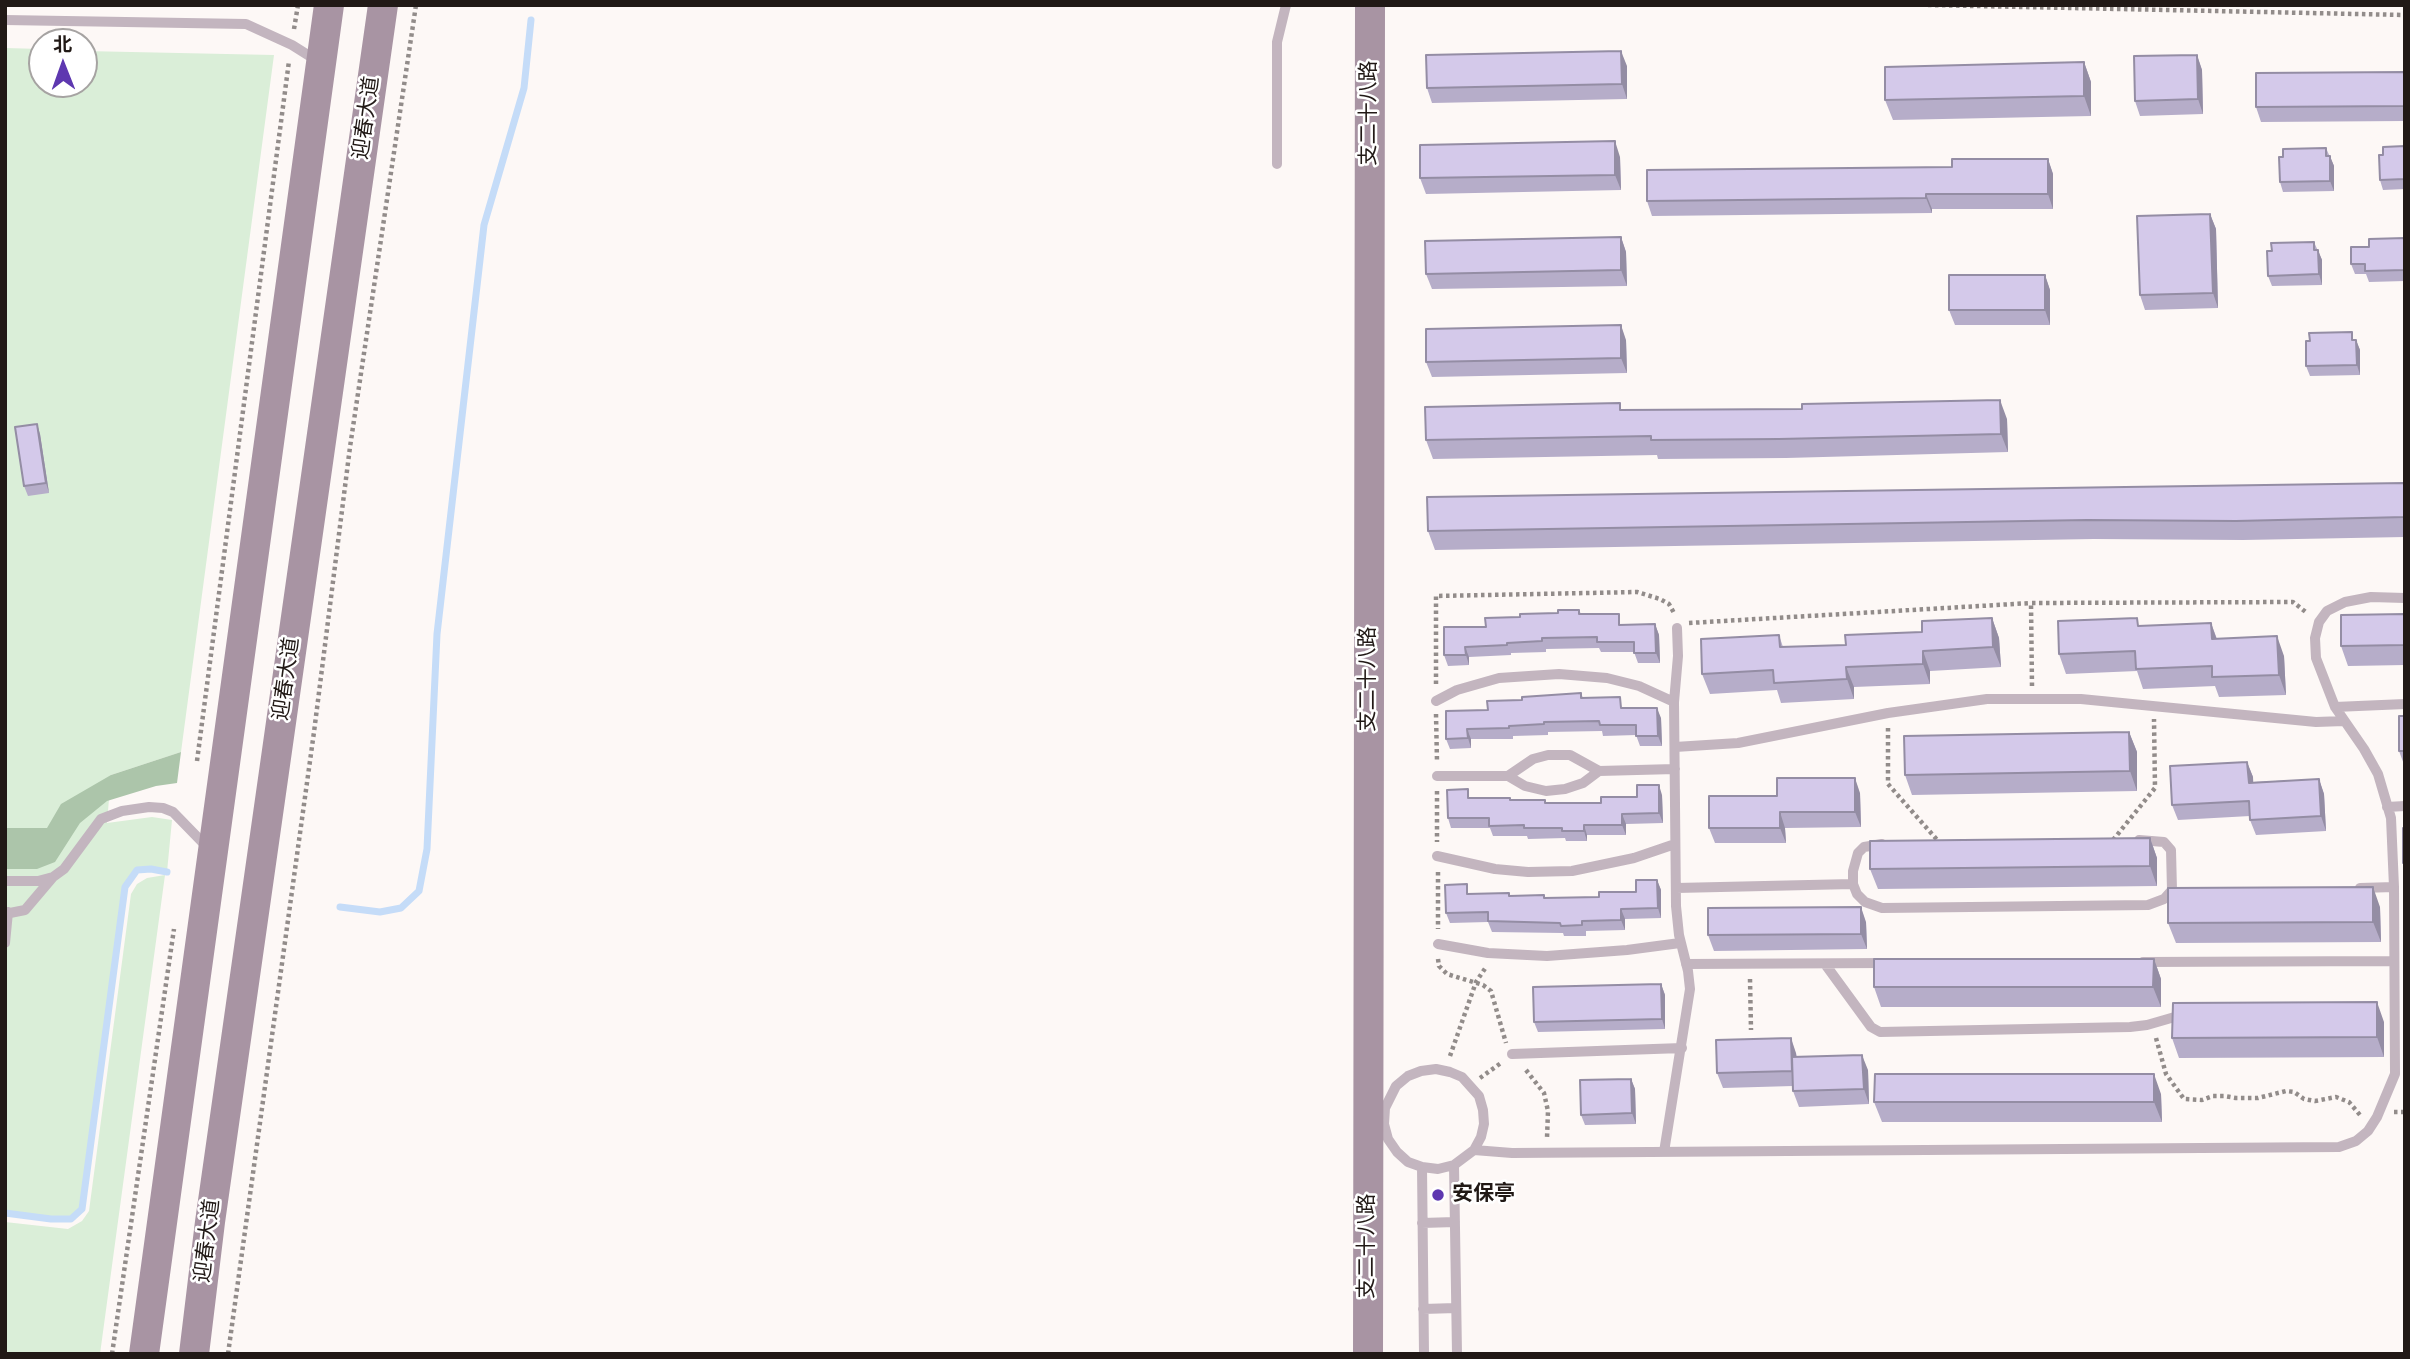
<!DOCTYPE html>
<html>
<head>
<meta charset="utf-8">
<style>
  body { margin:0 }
  #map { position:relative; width:2410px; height:1359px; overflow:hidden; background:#fdf8f6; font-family:"DejaVu Sans","Noto Sans SC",sans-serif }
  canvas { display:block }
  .frame { position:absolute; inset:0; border:7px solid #211916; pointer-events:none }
  .north { position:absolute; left:28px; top:28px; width:70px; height:70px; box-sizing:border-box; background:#fff; border:2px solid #a6a3a2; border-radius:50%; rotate:359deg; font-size:19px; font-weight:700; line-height:28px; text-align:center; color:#211916 }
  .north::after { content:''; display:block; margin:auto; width:24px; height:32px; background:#5e38b0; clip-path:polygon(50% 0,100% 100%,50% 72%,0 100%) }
</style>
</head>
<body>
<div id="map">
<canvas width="2410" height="1359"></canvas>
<div class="frame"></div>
<div class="north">北</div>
</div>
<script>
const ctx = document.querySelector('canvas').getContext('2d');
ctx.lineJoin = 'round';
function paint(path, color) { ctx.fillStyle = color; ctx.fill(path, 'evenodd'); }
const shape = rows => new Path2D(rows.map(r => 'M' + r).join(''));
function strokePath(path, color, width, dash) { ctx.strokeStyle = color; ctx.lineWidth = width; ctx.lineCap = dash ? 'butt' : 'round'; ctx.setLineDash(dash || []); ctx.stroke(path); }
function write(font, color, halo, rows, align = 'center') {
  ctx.font = font + ' "DejaVu Sans","Noto Sans SC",sans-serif'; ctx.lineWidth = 5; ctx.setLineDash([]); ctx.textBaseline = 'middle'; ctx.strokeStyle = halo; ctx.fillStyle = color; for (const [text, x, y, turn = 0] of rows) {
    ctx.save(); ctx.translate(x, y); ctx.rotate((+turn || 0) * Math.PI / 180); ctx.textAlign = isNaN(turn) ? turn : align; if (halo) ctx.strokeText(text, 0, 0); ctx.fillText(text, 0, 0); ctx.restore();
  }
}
const green = shape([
  [5,48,42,49,42,84,84,84,84,51,274,55,181,752,111,775,107,823,152,817,172,820,167,872,151,869,137,870,125,887,87,1187,82,1209,71,1219,51,1219,5,1213],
  [165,875,100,1354,5,1354,5,1222,68,1229,82,1221,89,1211,131,894,137,884,147,878]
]);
const forest = shape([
  [181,752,177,783,156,786,107,801,80,823,55,862,37,869,5,869,5,828,47,828,61,804,111,775]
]);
const stream = shape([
  [340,907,380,912,401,908,419,891,427,849,437,634,484,225,524,88,531,20],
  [5,1213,51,1219,71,1219,82,1209,125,887,137,870,151,869,167,872]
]);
const path = shape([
  [1928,5,2405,15],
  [294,29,298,5],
  [1689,623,2031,603],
  [1436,684,1436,596,1637,592,1660,599,1669,604,1674,613],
  [2032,686,2031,603,2293,602,2307,613],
  [1436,714,1437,761],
  [1888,728,1888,784,1939,842],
  [197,761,289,61],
  [1437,791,1437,842],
  [2113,840,2155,788,2154,719],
  [1438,872,1438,929],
  [1438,959,1439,966,1447,974,1483,985,1491,991,1506,1043],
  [1750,979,1751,1030],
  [2156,1038,2166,1074,2184,1099,2202,1100,2213,1096,2224,1096,2236,1098,2258,1098,2286,1091,2294,1092,2304,1099,2315,1101,2336,1097,2349,1102,2360,1115],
  [1450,1056,1476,982,1486,967],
  [1526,1070,1544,1093,1548,1111,1547,1138],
  [1480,1078,1501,1063],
  [2394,1112,2405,1112],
  [112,1354,174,929],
  [228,1354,314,732,350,447,416,5]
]);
const lane = shape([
  [5,20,246,24,292,45,319,62],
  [1277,164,1277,42,1286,5],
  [1436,701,1457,690,1499,678,1559,674,1607,678,1639,686,1674,702],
  [2335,707,2405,704],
  [1675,747,1738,743,1888,713,1987,699,2081,699,2316,722,2344,721],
  [1437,776,1508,776,1533,759,1548,755,1570,755,1599,771,1675,769],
  [1508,776,1525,786,1546,791,1565,789,1583,783,1599,771],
  [2387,807,2405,806],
  [1437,856,1495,869,1528,872,1572,871,1634,858,1675,844],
  [5,881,38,881,53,877,64,869,101,819,122,811,149,807,163,808,173,812,208,848],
  [1853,884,1853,871,1858,853,1864,847,1882,844],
  [1676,888,1853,884,1857,894,1865,902,1882,908,2148,905,2164,899,2172,890,2171,850,2164,842,2139,840],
  [2360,888,2394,887],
  [5,914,25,910,53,877],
  [5,943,8,912],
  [1438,944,1488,953,1547,956,1627,950,1680,943],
  [2143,962,2394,961],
  [1686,964,1886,963],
  [1825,964,1871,1027,1880,1032,2130,1027,2147,1025,2185,1014],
  [1512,1054,1682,1048],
  [1474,1150,1512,1153,2339,1147,2356,1141,2368,1131,2377,1117,2395,1074,2394,887,2391,818,2378,774,2364,749,2335,707,2316,658,2315,638,2319,622,2327,611,2345,602,2371,597,2405,598],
  [1664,1152,1690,989,1688,971,1679,935,1676,906,1674,702,1678,656,1677,628],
  [1422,1167,1438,1169,1454,1165],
  [1422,1223,1455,1222],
  [1423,1309,1456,1308],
  [1424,1354,1422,1167,1408,1162,1397,1152,1388,1139,1384,1124,1385,1108,1396,1086,1408,1076,1421,1071,1436,1069,1450,1072,1462,1077,1479,1096,1483,1110,1484,1124,1481,1137,1474,1150,1454,1165,1457,1354]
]);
const secondary = shape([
  [144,1354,329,5],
  [194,1354,210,1222,383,5],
  [1368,1354,1370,5]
]);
const wall = shape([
  [2197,55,2202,70,2203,114,2140,116,2135,101],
  [2084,62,2091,82,2091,116,1893,120,1885,100],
  [1627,66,1627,99,1432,103,1427,88],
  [2405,72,2405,121,2261,122,2256,107],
  [2405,146,2405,189,2383,190,2380,180,2383,155],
  [2326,148,2334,166,2334,191,2283,192,2280,182,2283,157],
  [1620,157,1621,190,1426,194,1420,178],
  [2048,159,2053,174,2053,209,1932,209,1932,213,1652,216,1647,201,1952,167],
  [2210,214,2216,229,2218,308,2145,310,2140,295],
  [1621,237,1626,252,1627,286,1432,289,1426,274],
  [2405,238,2405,281,2369,282,2366,274,2355,274,2351,264,2369,247],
  [2314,242,2322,260,2322,285,2272,286,2268,276,2272,251],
  [2045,275,2050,290,2050,325,1955,325,1949,310],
  [1626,340,1627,373,1432,377,1426,362],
  [2355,340,2356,340,2360,350,2360,375,2310,376,2306,366],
  [1623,410,2007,419,2008,452,1786,458,1658,459,1657,455,1433,459,1426,440],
  [40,434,49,493,28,496,24,486],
  [2405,483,2405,537,2243,540,2094,539,1435,550,1428,531],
  [1579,610,1581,614,1622,625,1655,624,1659,635,1660,663,1638,663,1634,652,1601,652,1599,648,1546,649,1546,652,1511,653,1511,655,1469,657,1469,665,1448,666,1444,655,1486,627,1520,617,1558,613],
  [2405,614,2405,665,2348,666,2341,646],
  [1992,618,1999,638,2001,667,1930,671,1930,684,1854,687,1854,699,1781,703,1777,690,1710,694,1702,674,1779,635,1783,647,1846,645,1922,632],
  [2211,623,2217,639,2284,656,2286,695,2219,697,2215,686,2143,689,2137,671,2066,674,2059,654,2140,626],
  [1581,693,1583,698,1661,718,1662,746,1640,746,1636,735,1603,736,1602,731,1548,732,1548,735,1513,736,1513,739,1471,739,1471,748,1450,749,1446,739,1488,710,1522,700],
  [2405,716,2405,767,2399,751],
  [2129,732,2137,752,2137,791,1912,795,1905,775],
  [2247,762,2253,777,2253,782,2319,779,2324,794,2326,831,2256,835,2250,820,2250,816,2178,820,2172,805],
  [1860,793,1861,827,1785,828,1786,843,1715,843,1709,828,1777,796],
  [1662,795,1663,823,1626,824,1626,835,1587,835,1587,841,1566,841,1565,838,1528,839,1527,836,1493,836,1490,828,1451,828,1448,818,1472,798,1510,798,1511,800,1545,800,1546,803,1601,803,1637,797],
  [2150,838,2157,858,2157,886,1878,889,1870,869],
  [1657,880,1661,890,1661,918,1625,919,1625,930,1586,931,1586,936,1564,936,1563,933,1492,932,1488,922,1450,923,1446,913,1470,894,1510,896,1544,895,1545,898,1599,897,1636,892],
  [2380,907,2381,942,2176,943,2168,923],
  [1866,922,1867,949,1714,951,1708,935],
  [2154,959,2161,979,2161,1007,1881,1007,1874,987],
  [1661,984,1665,995,1665,1029,1538,1032,1534,1022],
  [2384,1022,2384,1057,2179,1058,2172,1038],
  [1796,1053,1797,1057,1868,1070,1869,1104,1799,1107,1793,1091,1793,1086,1723,1088,1717,1073],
  [1631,1079,1635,1089,1636,1124,1585,1125,1581,1115],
  [2161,1094,2162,1122,1882,1122,1874,1102]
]);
const shadedWall = shape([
  [1621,51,1627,66,1627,99,1622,84],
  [2197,55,2202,70,2203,114,2198,99],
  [2084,62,2091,82,2091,116,2084,96],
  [1615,141,1620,157,1621,190,1615,175],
  [2330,156,2334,166,2334,191,2330,181],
  [2048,159,2053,174,2053,209,2048,194],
  [1926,194,1932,209,1932,213,1926,198],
  [2210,214,2216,229,2218,308,2213,293],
  [1621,237,1626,252,1627,286,1621,270],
  [2318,250,2322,260,2322,285,2319,274],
  [2045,275,2050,290,2050,325,2045,310],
  [1621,325,1626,340,1627,373,1621,358],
  [2356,340,2360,350,2360,375,2357,365],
  [2000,400,2007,419,2008,452,2001,434],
  [37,424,40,434,49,493,46,483],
  [1992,618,1999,638,2001,667,1993,647],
  [2211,623,2218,643,2212,639],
  [1655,624,1659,635,1660,663,1656,653],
  [2277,636,2284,656,2286,695,2279,675],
  [1465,647,1469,657,1469,665,1466,655],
  [1923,651,1930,671,1930,684,1923,664],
  [1846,667,1854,687,1854,699,1847,679],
  [1657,708,1661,718,1662,746,1658,736],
  [1467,729,1471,739,1471,748,1468,738],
  [2129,732,2137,752,2137,791,2130,771],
  [2247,762,2253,777,2254,798,2249,783],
  [1855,778,1860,793,1861,827,1855,812],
  [2319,779,2324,794,2326,831,2321,816],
  [1659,785,1662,795,1663,823,1659,813],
  [1780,812,1785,828,1786,843,1780,828],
  [1622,814,1626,824,1626,835,1622,825],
  [1584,825,1587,835,1587,841,1584,831],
  [2150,838,2157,858,2157,886,2150,866],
  [1657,880,1661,890,1661,918,1658,908],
  [2373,887,2380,907,2381,942,2373,922],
  [1861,907,1866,922,1867,949,1861,934],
  [1621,909,1625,919,1625,930,1621,920],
  [2154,959,2161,979,2161,1007,2153,987],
  [1661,984,1665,995,1665,1029,1662,1019],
  [2377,1002,2384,1022,2384,1057,2377,1037],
  [1791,1038,1796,1053,1797,1086,1792,1071],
  [1862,1055,1868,1070,1869,1104,1864,1089],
  [2154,1074,2161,1094,2162,1122,2154,1102],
  [1631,1079,1635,1089,1636,1124,1632,1113]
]);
const building = shape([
  [1621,51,1622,84,1427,88,1426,55,1621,51],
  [2197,55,2198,99,2135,101,2134,56,2197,55],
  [2084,62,2084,96,1885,100,1885,67,2084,62],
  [2405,72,2405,106,2256,107,2256,73,2405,72],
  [1615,141,1615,175,1420,178,1420,145,1615,141],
  [2405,146,2405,179,2380,180,2379,155,2383,155,2383,147,2405,146],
  [2326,148,2326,156,2330,156,2330,181,2280,182,2279,157,2283,157,2283,149,2326,148],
  [1952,159,2048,159,2048,194,1926,194,1926,198,1647,201,1647,170,1952,167,1952,159],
  [2210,214,2213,293,2140,295,2137,216,2210,214],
  [1621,237,1621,270,1426,274,1425,241,1621,237],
  [2405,238,2405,270,2365,271,2365,264,2351,264,2351,247,2369,247,2369,239,2405,238],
  [2314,242,2314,250,2318,250,2319,274,2268,276,2267,251,2272,251,2271,243,2314,242],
  [1949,275,2045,275,2045,310,1949,310,1949,275],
  [1621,325,1621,358,1426,362,1426,329,1621,325],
  [2352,332,2352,340,2356,340,2357,365,2306,366,2306,341,2310,341,2309,333,2352,332],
  [2000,400,2001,434,1779,439,1651,440,1651,436,1426,440,1425,407,1620,403,1620,410,1802,409,1802,404,2000,400],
  [37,424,46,483,24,486,15,427,37,424],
  [2405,483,2405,517,2236,521,2087,520,1428,531,1427,497,2405,483],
  [1558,610,1579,610,1579,614,1619,614,1619,625,1655,624,1656,653,1634,653,1634,642,1597,642,1597,637,1542,638,1542,641,1507,643,1507,645,1465,647,1466,655,1444,655,1444,627,1486,627,1485,618,1520,617,1520,614,1558,613,1558,610],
  [2405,614,2405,645,2341,646,2341,615,2405,614],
  [1992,618,1993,647,1923,651,1923,664,1846,667,1847,679,1774,683,1773,670,1702,674,1701,639,1779,635,1780,647,1846,645,1845,635,1922,632,1922,621,1992,618],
  [2137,618,2138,626,2211,623,2212,639,2277,636,2279,675,2212,677,2212,666,2136,669,2135,651,2059,654,2058,621,2137,618],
  [1581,693,1581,698,1620,697,1621,708,1657,708,1658,736,1636,736,1636,725,1600,725,1599,721,1544,722,1544,724,1509,726,1509,728,1467,729,1468,738,1446,739,1446,711,1488,710,1487,701,1522,700,1522,697,1581,693],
  [2399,716,2405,716,2405,751,2399,751,2399,716],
  [2129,732,2130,771,1905,775,1904,736,2129,732],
  [2247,762,2249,783,2319,779,2321,816,2250,820,2249,801,2172,805,2170,766,2247,762],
  [1777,778,1855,778,1855,812,1780,812,1780,828,1709,828,1709,796,1777,796,1777,778],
  [1637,785,1659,785,1659,813,1622,814,1622,825,1584,825,1584,831,1562,831,1562,828,1524,828,1524,825,1489,826,1489,818,1448,818,1447,790,1468,789,1468,798,1510,798,1510,800,1545,800,1545,803,1601,803,1601,797,1637,797,1637,785],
  [2403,828,2405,828,2405,863,2403,863,2403,828],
  [2150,838,2150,866,1870,869,1870,841,2150,838],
  [1636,880,1657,880,1658,908,1621,909,1621,920,1582,921,1582,925,1561,926,1560,923,1488,921,1488,912,1446,913,1445,885,1467,884,1467,894,1509,893,1509,896,1544,895,1544,898,1599,897,1599,892,1636,892,1636,880],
  [2373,887,2373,922,2168,923,2168,888,2373,887],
  [1861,907,1861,934,1708,935,1708,908,1861,907],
  [1874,959,2154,959,2153,987,1874,987,1874,959],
  [1661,984,1662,1019,1534,1022,1533,987,1661,984],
  [2377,1002,2377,1037,2172,1038,2173,1003,2377,1002],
  [1791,1038,1792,1071,1717,1073,1716,1040,1791,1038],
  [1862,1055,1864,1089,1793,1091,1792,1057,1862,1055],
  [1875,1074,2154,1074,2154,1102,1874,1102,1875,1074],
  [1631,1079,1632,1113,1581,1115,1580,1080,1631,1079]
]);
const markers = [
  [1438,1195,7,"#5e38b0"]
];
const streetNames = [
  ["支二十八路",1370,113,-90],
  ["迎春大道",367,118,-82],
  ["迎春大道",287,679,-82],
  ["支二十八路",1369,679,-90],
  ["迎春大道",208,1241,-83],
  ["支二十八路",1368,1246,-90]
];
const poiNames = [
  ["安保亭",1452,1195]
];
paint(green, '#daeed8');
paint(forest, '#acc5aa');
strokePath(stream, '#c5dcf8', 7);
strokePath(path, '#928c8a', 4.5, [3.5, 3.5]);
strokePath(lane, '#c3b5bf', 10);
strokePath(secondary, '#a894a3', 30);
paint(wall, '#b6adc9');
paint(shadedWall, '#948da4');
paint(building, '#d4c9ea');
strokePath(building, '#948da4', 2);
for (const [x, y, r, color] of markers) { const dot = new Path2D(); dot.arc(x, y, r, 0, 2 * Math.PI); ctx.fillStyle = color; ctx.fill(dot); strokePath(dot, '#fff', 2.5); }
write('21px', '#211916', '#fff', streetNames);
write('bold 21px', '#211916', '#fff', poiNames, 'left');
</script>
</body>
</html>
